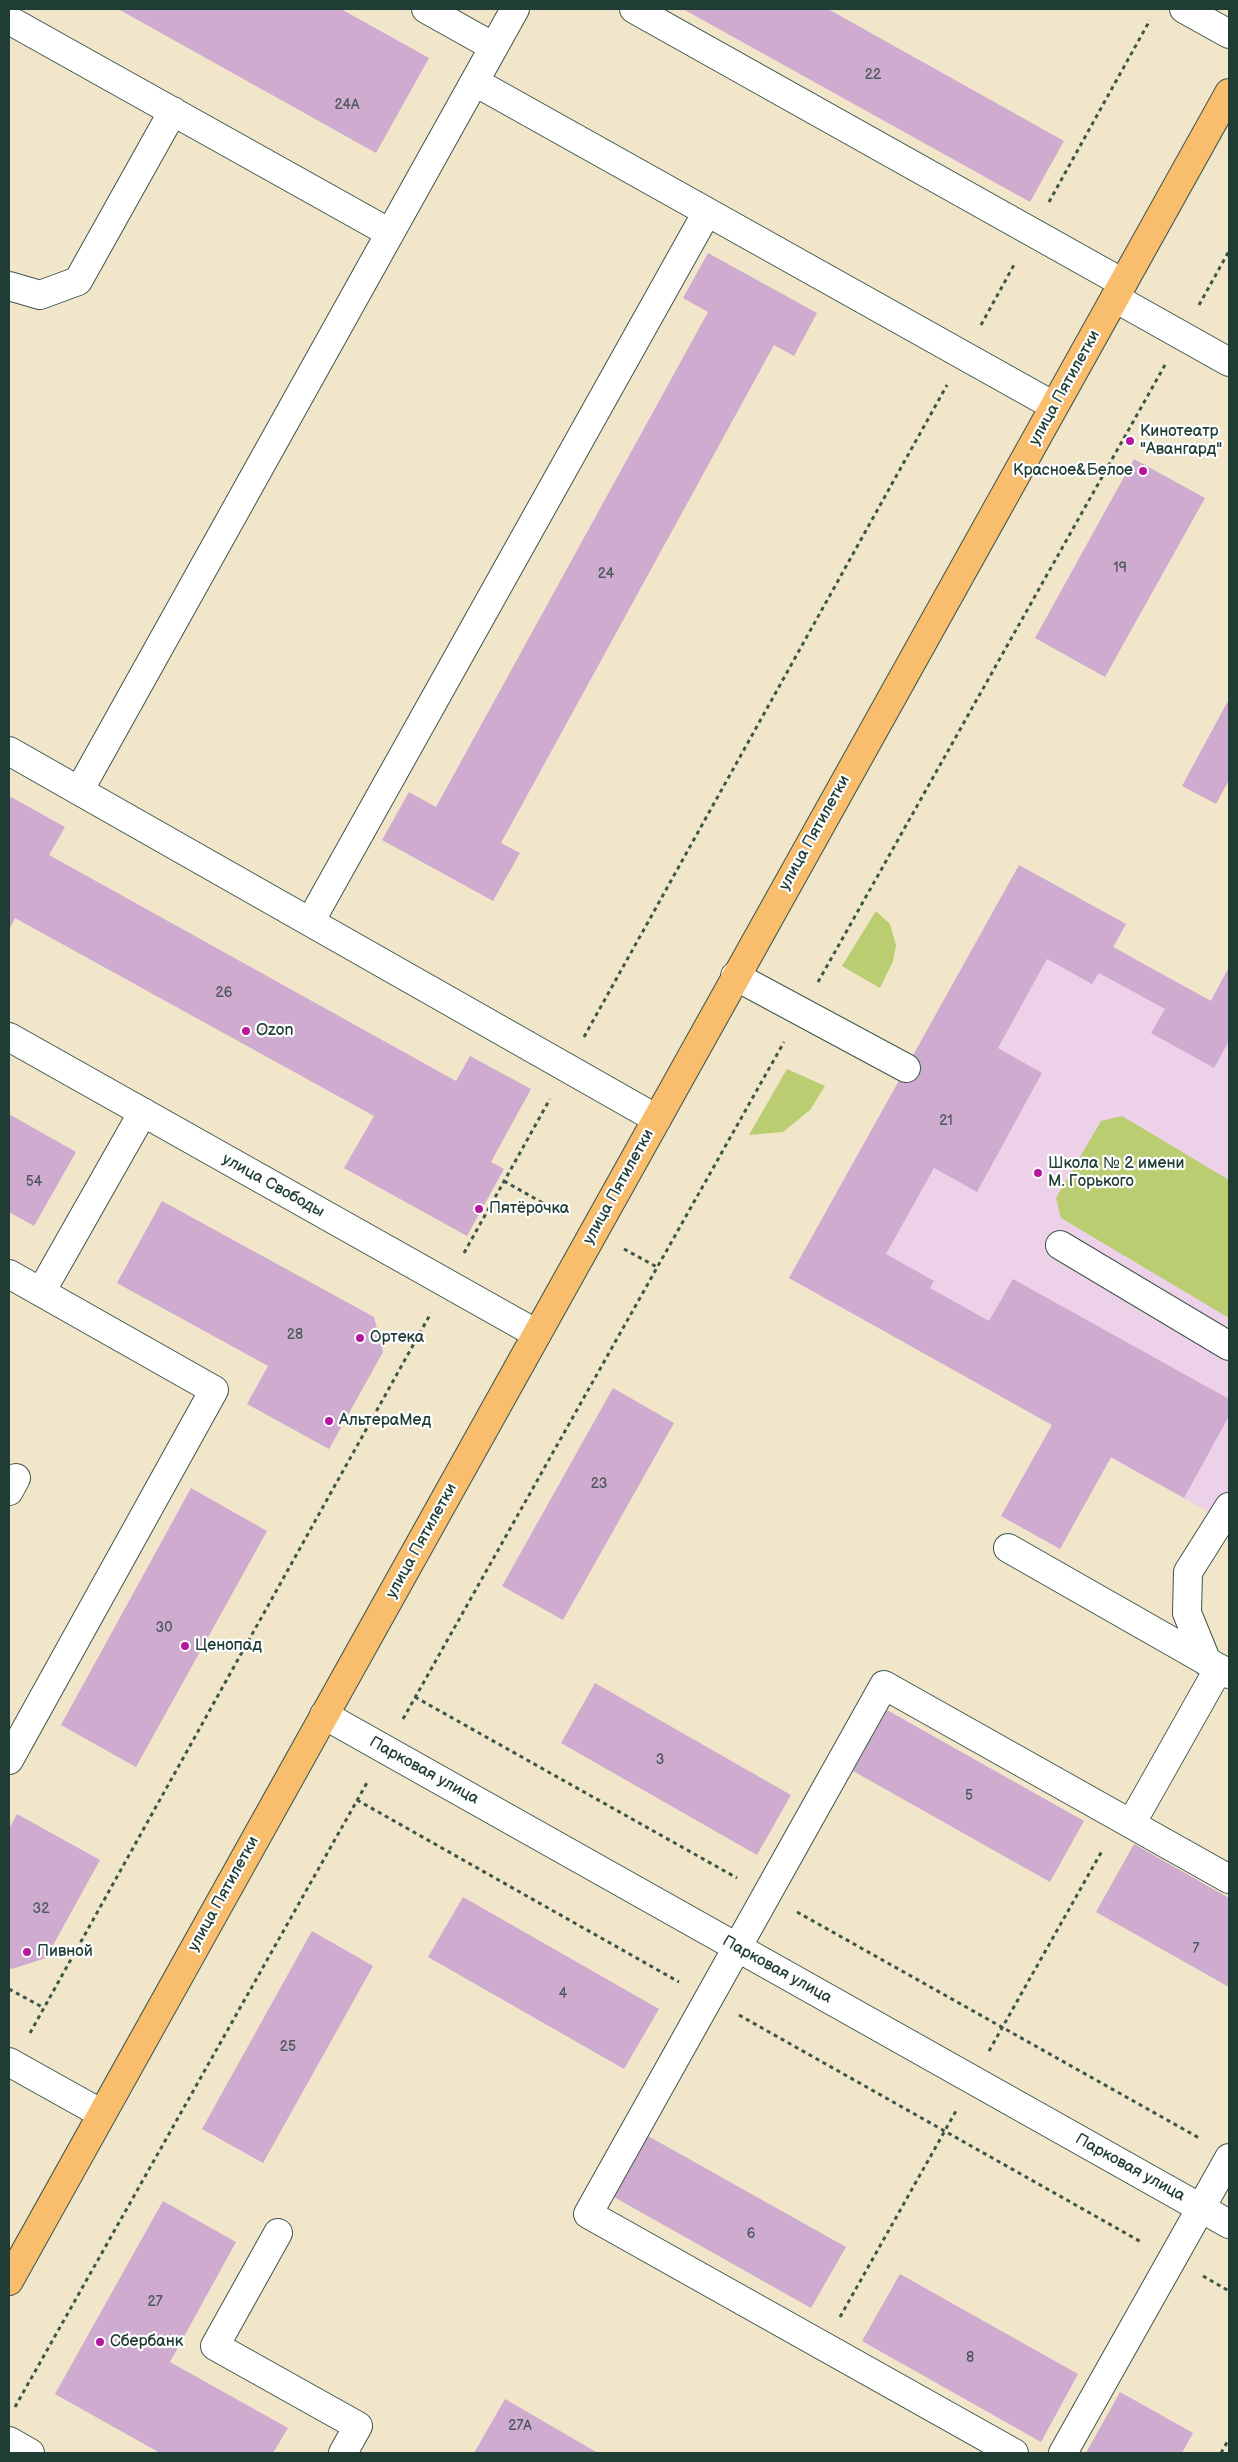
<!DOCTYPE html>
<html>
<head>
<meta charset="utf-8">
<style>
  body { margin:0 }
  #map { position:relative; width:1238px; height:2462px; overflow:hidden; background:#f1e5ca; font-family:"Balsamiq Sans",sans-serif }
  canvas { display:block }
  .frame { position:absolute; inset:0; border:10px solid #1f3d34; pointer-events:none }
</style>
</head>
<body>
<div id="map">
<canvas width="1238" height="2462"></canvas>
<div class="frame"></div>
</div>
<script>
const ctx = document.querySelector('canvas').getContext('2d');
ctx.lineJoin = 'round';
function paint(path, color) { ctx.fillStyle = color; ctx.fill(path, 'evenodd'); }
const shape = rows => new Path2D(rows.map(r => 'M' + r).join(''));
function strokePath(path, color, width, dash) { ctx.strokeStyle = color; ctx.lineWidth = width; ctx.lineCap = dash ? 'butt' : 'round'; ctx.setLineDash(dash || []); ctx.stroke(path); }
function write(font, color, halo, rows, align = 'center') {
  ctx.font = font + ' "Balsamiq Sans",sans-serif'; ctx.lineWidth = 4.5; ctx.setLineDash([]); ctx.textBaseline = 'middle'; ctx.strokeStyle = halo; ctx.fillStyle = color; for (const [text, x, y, turn = 0] of rows) {
    ctx.save(); ctx.translate(x, y); ctx.rotate((+turn || 0) * Math.PI / 180); ctx.textAlign = isNaN(turn) ? turn : align; if (halo) ctx.strokeText(text, 0, 0); ctx.fillText(text, 0, 0); ctx.restore();
  }
}
const built = shape([
  [1019,865,1126,924,1114,947,1210,1001,1229,967,1229,1523,1111,1458,1060,1549,1001,1516,1052,1425,789,1278]
]);
const green = shape([
  [876,911,890,924,896,945,893,961,880,988,842,966],
  [787,1069,825,1086,810,1110,783,1132,749,1135],
  [1122,1116,1229,1180,1229,1318,1061,1218,1056,1198,1101,1121]
]);
const building = shape([
  [118,9,341,9,429,58,376,153],
  [683,9,828,9,1064,141,1030,202],
  [708,253,817,313,794,356,774,345,501,843,520,853,493,901,382,840,409,792,436,807,708,312,683,298],
  [1134,459,1205,498,1105,677,1035,638],
  [1229,699,1229,780,1216,804,1182,786],
  [11,797,65,827,49,855,456,1081,470,1056,531,1089,491,1162,504,1169,467,1236,344,1168,374,1116,15,918,9,930,9,801],
  [1019,865,1126,924,1113,947,1211,1001,1229,967,1229,1041,1214,1068,1151,1033,1165,1009,1099,973,1092,984,1047,959,998,1048,1042,1073,977,1192,934,1168,886,1254,934,1281,930,1288,989,1321,1013,1279,1229,1399,1229,1416,1184,1498,1111,1457,1060,1549,1001,1516,1052,1425,789,1278],
  [9,1114,76,1152,34,1226,9,1212],
  [162,1201,374,1317,383,1352,329,1449,247,1404,268,1366,117,1283],
  [613,1388,674,1423,563,1620,502,1586],
  [191,1488,267,1531,136,1767,61,1725],
  [595,1683,791,1795,757,1855,561,1743],
  [887,1710,1084,1821,1050,1882,853,1771],
  [17,1814,100,1860,46,1958,12,1969,9,1967,9,1829],
  [1134,1844,1229,1898,1229,1987,1096,1912],
  [463,1897,659,2009,624,2069,428,1957],
  [312,1931,373,1966,263,2163,202,2129],
  [648,2136,846,2247,811,2308,614,2197],
  [163,2201,236,2242,170,2362,288,2428,273,2453,160,2453,55,2394],
  [900,2274,1078,2374,1041,2442,862,2341],
  [1120,2392,1193,2433,1182,2453,1086,2453],
  [505,2399,598,2453,474,2453]
]);
const path = shape([
  [1049,202,1150,20],
  [1199,305,1229,251],
  [981,325,1015,263],
  [818,982,1165,365],
  [584,1037,947,385],
  [504,1181,564,1215],
  [624,1249,657,1267],
  [464,1253,550,1099],
  [415,1697,737,1878],
  [403,1719,784,1042],
  [357,1800,679,1982],
  [797,1912,1201,2139],
  [9,1989,44,2008],
  [739,2015,1143,2243],
  [30,2033,431,1313],
  [989,2051,1103,1849],
  [1203,2276,1229,2291],
  [840,2317,956,2111],
  [15,2407,368,1781],
  [1221,2453,1229,2439]
]);
const minor = shape([
  [426,9,494,47],
  [634,9,1123,283],
  [1184,9,1229,34],
  [9,20,390,233],
  [475,82,1054,406],
  [9,286,40,295,78,281,173,111],
  [1115,298,1229,362],
  [9,751,657,1119],
  [79,791,515,9],
  [310,922,707,212],
  [735,976,906,1068],
  [9,1037,537,1334],
  [1060,1245,1229,1346],
  [9,1274,214,1390,9,1760],
  [41,1292,143,1112],
  [9,1491,16,1478],
  [1008,1548,1229,1674],
  [1207,1662,1187,1613,1188,1572,1229,1507],
  [324,1715,1229,2224],
  [1131,1824,1219,1668],
  [9,2062,102,2114],
  [278,2233,215,2346,358,2426,343,2453],
  [9,2441,30,2453],
  [1014,2453,588,2214,884,1685,1229,1879],
  [1063,2453,1229,2158]
]);
const major = shape([
  [9,2281,1229,93]
]);
const markers = [
  [1130,441,5,"#b5179e"],
  [1143,471,5,"#b5179e"],
  [246,1031,5,"#b5179e"],
  [1038,1173,5,"#b5179e"],
  [479,1209,5,"#b5179e"],
  [360,1338,5,"#b5179e"],
  [329,1421,5,"#b5179e"],
  [185,1646,5,"#b5179e"],
  [27,1952,5,"#b5179e"],
  [100,2342,5,"#b5179e"]
];
const numberNames = [
  ["22",873,75],
  ["24А",347,105],
  ["19",1120,568],
  ["24",606,574],
  ["26",224,993],
  ["21",946,1121],
  ["54",34,1182],
  ["28",295,1335],
  ["23",599,1484],
  ["30",164,1628],
  ["3",660,1760],
  ["5",969,1796],
  ["32",41,1909],
  ["7",1196,1949],
  ["4",563,1994],
  ["25",288,2047],
  ["6",751,2234],
  ["27",155,2302],
  ["8",970,2358],
  ["27А",520,2426]
];
const streetNames = [
  ["улица Пятилетки",1065,388,-61],
  ["улица Пятилетки",815,833,-61],
  ["улица Свободы",273,1186,29],
  ["улица Пятилетки",619,1187,-61],
  ["улица Пятилетки",422,1541,-61],
  ["Парковая улица",424,1771,29],
  ["улица Пятилетки",224,1894,-61],
  ["Парковая улица",777,1970,29],
  ["Парковая улица",1130,2168,29]
];
const poiNames = [
  ["Кинотеатр",1140,432],
  ["\"Авангард\"",1140,450],
  ["Красное&Белое",1133,471,"right"],
  ["Ozon",256,1031],
  ["Школа № 2 имени",1048,1164],
  ["М. Горького",1048,1182],
  ["Пятёрочка",489,1209],
  ["Ортека",370,1338],
  ["АльтераМед",339,1421],
  ["Ценопад",195,1646],
  ["Пивной",37,1952],
  ["Сбербанк",110,2342]
];
paint(built, '#edd1e9');
paint(green, '#bacd70');
paint(building, '#d0abd0');
strokePath(minor, '#3e564a', 30);
strokePath(major, '#3e564a', 30);
strokePath(path, '#3e564a', 3, [4, 4]);
strokePath(minor, '#fff', 28);
strokePath(major, '#f9be6d', 28);
for (const [x, y, r, color] of markers) { const dot = new Path2D(); dot.arc(x, y, r, 0, 2 * Math.PI); ctx.fillStyle = color; ctx.fill(dot); strokePath(dot, '#fff', 2); }
write('14px', '#4b585b', null, numberNames);
write('16px', '#1f3d34', '#fff', streetNames);
write('16px', '#1f3d34', '#fff', poiNames, 'left');
</script>
</body>
</html>
